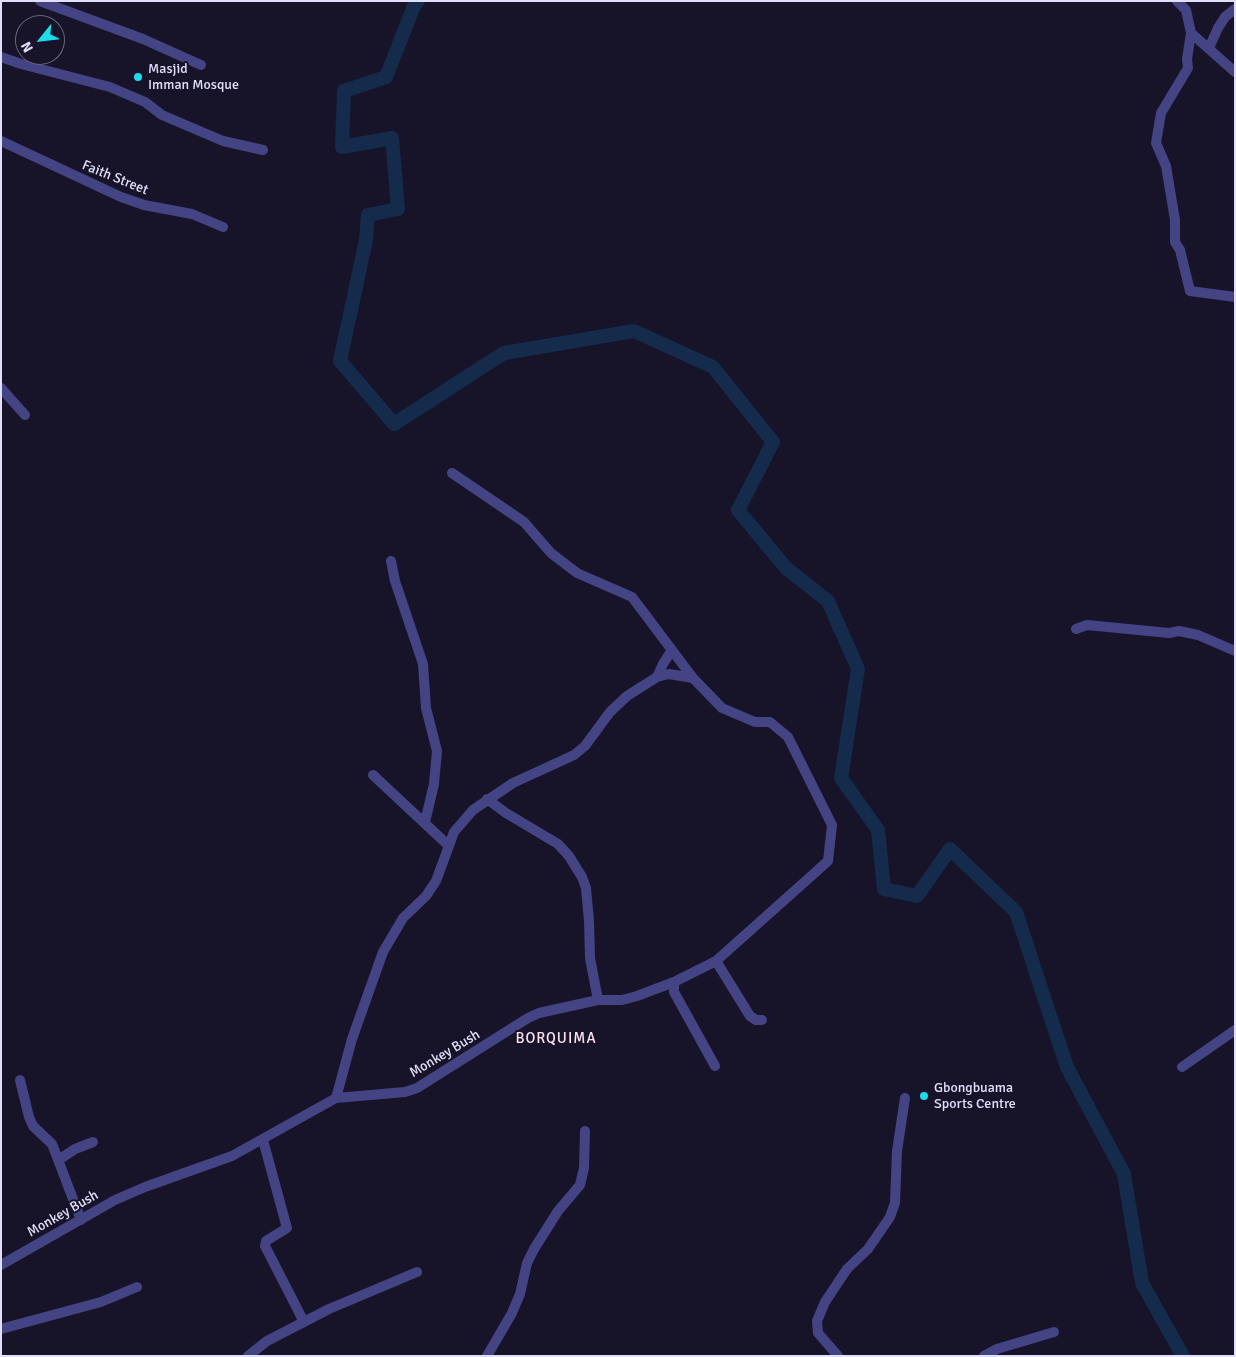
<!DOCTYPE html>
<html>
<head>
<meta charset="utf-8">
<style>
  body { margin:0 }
  #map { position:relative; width:1236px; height:1357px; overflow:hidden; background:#171429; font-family:Signika,sans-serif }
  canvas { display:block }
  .frame { position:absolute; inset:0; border:2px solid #e1dffc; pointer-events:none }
  .north { position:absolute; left:15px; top:15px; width:50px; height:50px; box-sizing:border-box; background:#171429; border:1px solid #68657d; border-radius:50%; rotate:241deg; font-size:14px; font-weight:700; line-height:20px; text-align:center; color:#e1dffc }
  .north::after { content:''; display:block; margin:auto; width:18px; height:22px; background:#1ddcea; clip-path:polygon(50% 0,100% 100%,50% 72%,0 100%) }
</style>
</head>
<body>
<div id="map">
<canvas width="1236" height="1357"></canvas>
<div class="frame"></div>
<div class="north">N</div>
</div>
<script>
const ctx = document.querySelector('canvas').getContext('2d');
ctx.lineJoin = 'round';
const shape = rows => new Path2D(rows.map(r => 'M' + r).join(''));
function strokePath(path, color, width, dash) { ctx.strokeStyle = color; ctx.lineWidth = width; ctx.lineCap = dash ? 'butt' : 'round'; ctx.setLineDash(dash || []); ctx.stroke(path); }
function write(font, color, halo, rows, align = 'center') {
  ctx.font = font + ' Signika,sans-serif'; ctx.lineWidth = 4; ctx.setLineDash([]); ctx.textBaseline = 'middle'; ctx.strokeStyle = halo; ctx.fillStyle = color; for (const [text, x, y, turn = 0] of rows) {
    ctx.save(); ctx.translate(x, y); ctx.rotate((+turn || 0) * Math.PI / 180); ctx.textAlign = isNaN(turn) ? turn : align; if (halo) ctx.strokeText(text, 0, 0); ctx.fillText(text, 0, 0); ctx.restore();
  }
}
const river = shape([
  [418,1,414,6,386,77,344,91,342,147,392,138,398,209,368,215,366,240,340,361,394,424,504,353,634,331,713,367,773,442,738,510,786,568,828,601,858,669,841,778,878,830,884,889,917,896,950,849,1016,912,1067,1067,1124,1174,1142,1283,1183,1356]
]);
const minor = shape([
  [40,1,143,39,201,65],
  [1177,1,1186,10,1191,33,1187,59,1188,68,1161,113,1156,143,1166,166,1175,220,1175,242,1180,250,1190,291,1235,297],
  [1191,33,1235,72],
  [1209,48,1218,28,1225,17,1235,9],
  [1,57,21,64,110,87,145,102,162,115,223,141,263,150],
  [1,141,121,197,144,205,192,214,223,227],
  [1,388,25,415],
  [452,473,524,522,551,553,577,573,632,597,693,678],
  [391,561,395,581,423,664,426,708,437,751,434,784,425,822],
  [1076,629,1087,625,1169,633,1179,631,1198,635,1235,651],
  [657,677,663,664,672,650],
  [373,775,449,846],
  [487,799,506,813,558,844,569,856,582,877,586,888,589,921,590,958,598,1000],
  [716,961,750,1016,756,1020,762,1020],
  [674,982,674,992,715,1066],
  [1182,1067,1235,1030],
  [20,1080,29,1117,33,1126,52,1144,81,1220],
  [263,1140,287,1228,266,1241,265,1246,304,1322],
  [60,1159,75,1149,93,1142],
  [1,1265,115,1200,145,1187,232,1156,336,1098,405,1092,417,1088,528,1018,539,1013,598,1000,622,1000,637,996,674,982,716,961,828,861,832,825,788,737,770,722,755,722,722,708,693,678,669,674,657,677,627,696,610,712,585,746,574,755,513,783,473,810,454,832,436,881,426,896,403,918,383,952,352,1039,336,1098],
  [1,1329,101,1302,137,1287],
  [248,1356,267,1341,329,1309,417,1272],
  [487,1356,512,1313,520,1294,527,1263,534,1249,558,1211,580,1185,584,1168,585,1131],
  [838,1356,818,1333,817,1321,825,1302,847,1269,868,1249,890,1217,895,1203,897,1151,905,1098],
  [984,1356,997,1349,1054,1332]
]);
const markers = [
  [138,77,5,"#1ddcea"],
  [924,1096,5,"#1ddcea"]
];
const poiNames = [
  ["Masjid",148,69],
  ["Imman Mosque",148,85],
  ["Gbongbuama",934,1088],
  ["Sports Centre",934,1104]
];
const streetNames = [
  ["Faith Street",115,178,22],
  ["Monkey Bush",445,1054,-31],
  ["Monkey Bush",63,1214,-30]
];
const neighbourhoodNames = [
  ["BORQUIMA",556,1039]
];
strokePath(river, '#152b4c', 14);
strokePath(minor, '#444384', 10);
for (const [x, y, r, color] of markers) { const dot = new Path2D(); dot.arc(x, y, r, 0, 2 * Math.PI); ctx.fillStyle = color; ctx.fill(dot); strokePath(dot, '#171429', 2); }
write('14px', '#e1dffc', '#171429', poiNames, 'left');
write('14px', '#e1dffc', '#171429', streetNames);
ctx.letterSpacing = '1px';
write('15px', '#fce1f3', '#171429', neighbourhoodNames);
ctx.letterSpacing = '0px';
</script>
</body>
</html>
